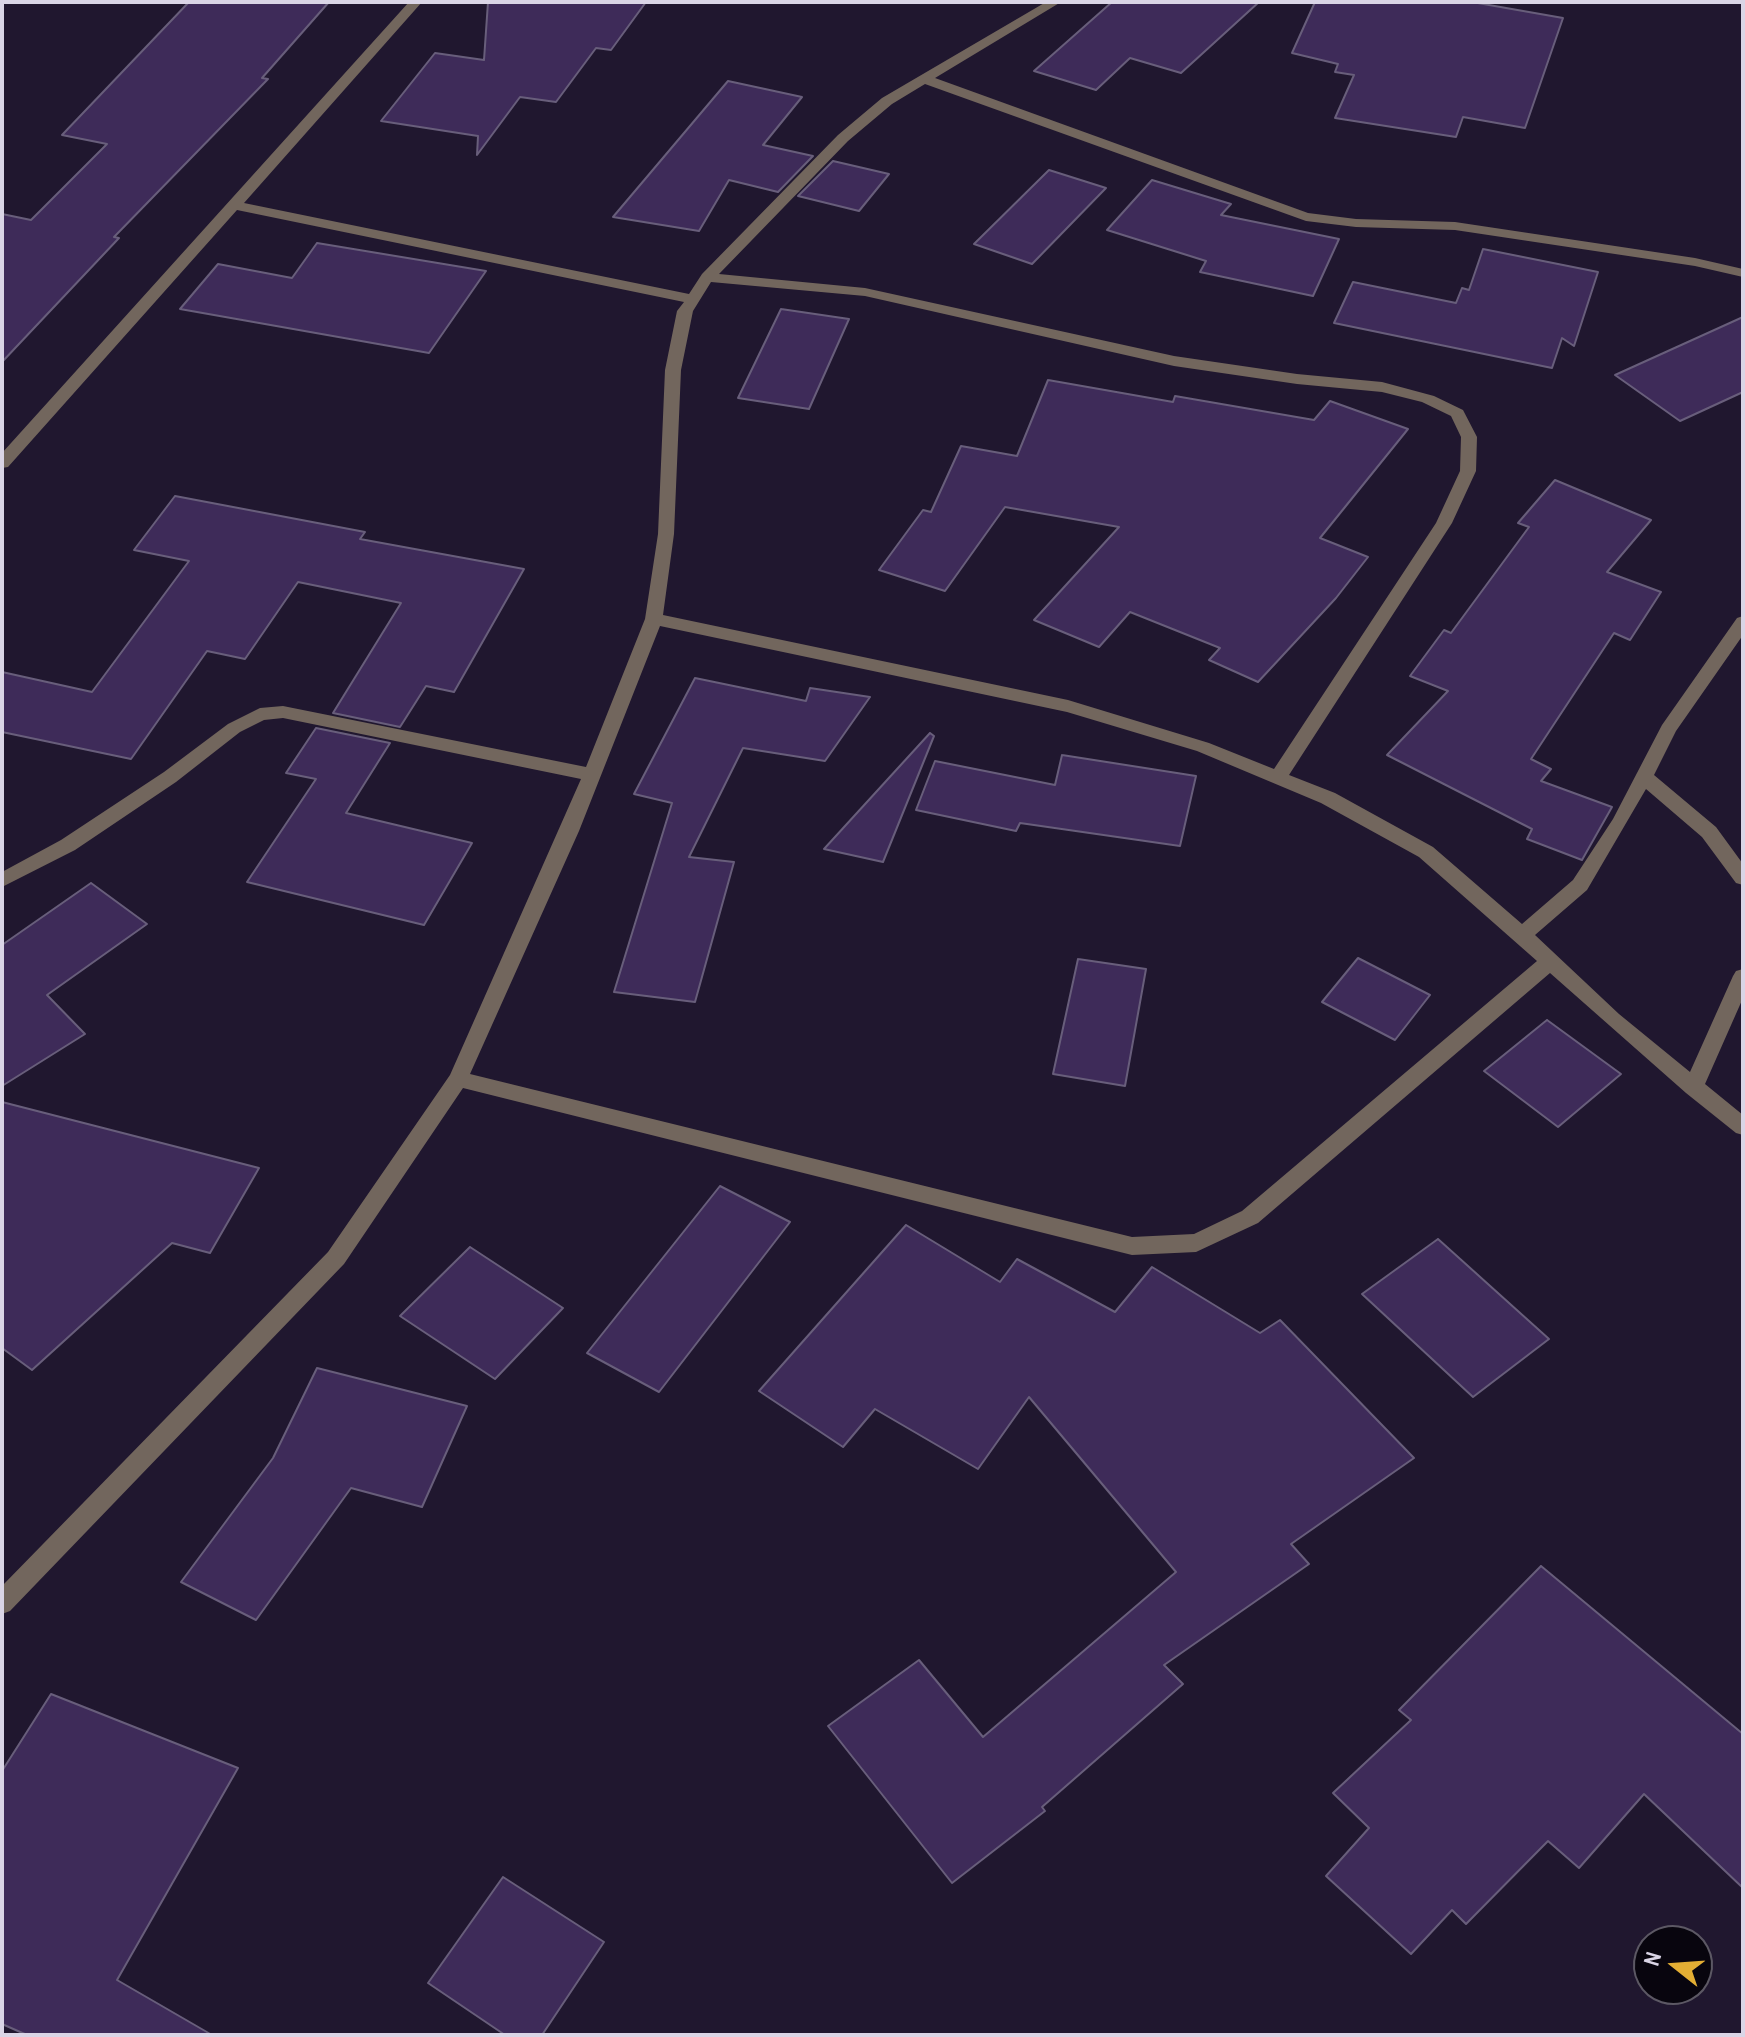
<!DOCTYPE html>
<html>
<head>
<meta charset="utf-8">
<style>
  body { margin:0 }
  #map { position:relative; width:1745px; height:2037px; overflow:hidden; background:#20172f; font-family:"Archivo Narrow",sans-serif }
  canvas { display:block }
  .frame { position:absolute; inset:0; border:4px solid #dad5e6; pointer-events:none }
  .north { position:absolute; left:1633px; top:1925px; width:80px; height:80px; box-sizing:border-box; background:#08050e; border:2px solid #5c5864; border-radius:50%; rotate:287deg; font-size:22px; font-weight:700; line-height:32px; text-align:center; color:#dad5e6 }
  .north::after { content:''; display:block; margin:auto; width:28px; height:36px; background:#e3ae34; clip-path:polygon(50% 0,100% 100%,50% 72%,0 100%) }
</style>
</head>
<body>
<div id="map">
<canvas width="1745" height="2037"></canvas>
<div class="frame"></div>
<div class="north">N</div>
</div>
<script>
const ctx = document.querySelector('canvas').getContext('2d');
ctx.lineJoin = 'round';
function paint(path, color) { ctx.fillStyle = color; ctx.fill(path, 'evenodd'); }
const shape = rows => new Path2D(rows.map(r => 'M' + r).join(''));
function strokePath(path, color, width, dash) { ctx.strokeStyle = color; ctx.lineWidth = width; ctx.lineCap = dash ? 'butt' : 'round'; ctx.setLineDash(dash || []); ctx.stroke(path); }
const building = shape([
  [189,2,329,2,262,78,268,79,114,237,119,238,2,362,2,214,31,220,107,144,62,135,189,2],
  [488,2,646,2,611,50,596,48,556,102,520,97,477,155,478,136,381,121,435,53,484,60,488,2],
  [1112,2,1259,2,1181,73,1130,58,1096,90,1034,71,1112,2],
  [1315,2,1472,2,1563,18,1525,128,1463,117,1456,137,1335,118,1354,75,1335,72,1338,64,1292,53,1315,2],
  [728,81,802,97,763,145,813,156,778,192,729,180,699,231,613,217,728,81],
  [833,161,889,174,859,211,798,196,833,161],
  [1049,170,1106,188,1032,264,974,244,1049,170],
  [1152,180,1231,204,1221,215,1339,239,1313,296,1200,272,1206,261,1107,230,1152,180],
  [317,243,486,271,429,353,180,309,218,264,292,278,317,243],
  [1483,249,1598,272,1574,346,1562,338,1552,368,1334,323,1353,282,1456,303,1462,288,1469,290,1483,249],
  [781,309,849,319,809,409,738,398,781,309],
  [1743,317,1743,392,1680,421,1615,375,1743,317],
  [1048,380,1173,402,1175,396,1314,420,1330,401,1408,429,1320,538,1368,557,1336,598,1258,682,1209,660,1220,648,1130,612,1099,647,1034,620,1119,527,1005,507,945,591,879,570,923,510,931,512,961,446,1017,456,1048,380],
  [1555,480,1651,520,1607,572,1661,592,1630,640,1614,633,1531,759,1551,769,1541,781,1612,807,1582,860,1527,839,1532,829,1387,755,1448,691,1410,676,1444,630,1451,633,1529,527,1518,523,1555,480],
  [175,496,365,532,360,539,524,569,454,692,426,686,400,727,333,713,401,603,298,582,245,659,207,651,131,759,2,732,2,672,92,692,189,561,134,550,175,496],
  [695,678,806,701,810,688,870,697,825,761,743,748,689,857,734,862,695,1002,614,992,672,803,634,794,695,678],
  [316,728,390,743,346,813,472,843,424,925,247,882,316,779,286,773,316,728],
  [930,733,934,736,883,862,824,849,930,733],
  [1062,755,1196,776,1180,846,1020,823,1016,831,916,810,935,761,1055,785,1062,755],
  [91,883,147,924,47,995,85,1034,2,1086,2,945,91,883],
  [1358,958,1430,995,1395,1040,1322,1002,1358,958],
  [1078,959,1146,969,1125,1086,1053,1074,1078,959],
  [1547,1020,1621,1074,1558,1127,1484,1071,1547,1020],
  [2,1102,259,1168,210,1253,172,1243,32,1370,2,1348,2,1102],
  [720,1186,790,1222,659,1392,587,1353,720,1186],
  [906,1225,1000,1282,1017,1259,1115,1312,1152,1267,1260,1333,1280,1320,1414,1458,1291,1544,1309,1564,1164,1665,1183,1684,1042,1807,1045,1811,952,1883,828,1726,919,1660,983,1737,1176,1572,1029,1397,978,1469,875,1409,843,1447,759,1391,906,1225],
  [1438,1239,1549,1339,1473,1397,1362,1294,1438,1239],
  [470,1247,563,1308,495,1379,400,1316,470,1247],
  [317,1368,467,1406,422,1507,351,1488,256,1620,181,1582,273,1458,317,1368],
  [1541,1566,1743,1734,1743,1888,1644,1794,1579,1868,1548,1841,1466,1924,1452,1910,1411,1954,1326,1876,1369,1828,1333,1793,1411,1720,1399,1710,1541,1566],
  [51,1694,238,1768,117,1980,212,2035,27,2035,2,2024,2,1771,51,1694],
  [503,1877,604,1942,542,2035,505,2035,428,1983,503,1877]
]);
const minor = shape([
  [409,2,422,2,244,203,689,294,702,274,838,135,882,98,1046,2,1061,2,935,78,1308,213,1356,219,1455,222,1695,258,1743,269,1743,277,1695,266,1455,230,1356,227,1306,221,925,84,892,104,848,141,719,274,865,288,1174,356,1297,374,1382,382,1434,396,1463,410,1477,437,1476,471,1452,523,1289,775,1335,793,1433,847,1522,924,1573,880,1613,819,1662,725,1737,618,1743,616,1743,635,1676,731,1654,775,1716,827,1743,864,1743,885,1736,883,1702,837,1646,789,1587,890,1535,935,1619,1014,1690,1072,1733,976,1736,971,1743,969,1743,998,1705,1084,1743,1115,1743,1135,1736,1133,1686,1093,1550,973,1258,1223,1196,1252,1132,1255,463,1088,344,1264,10,1611,2,1614,2,1586,328,1252,450,1075,581,779,283,718,264,720,240,732,176,782,75,850,2,887,2,872,61,840,164,772,228,724,260,708,283,706,586,767,645,619,658,534,665,370,677,311,684,302,237,210,8,467,2,468,2,453,409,2],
  [711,282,865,296,1174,366,1297,384,1382,392,1422,402,1451,416,1461,437,1460,471,1436,523,1274,769,1209,743,1068,700,663,615,674,534,681,370,693,311,711,282],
  [660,626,1067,712,1197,751,1321,803,1419,857,1537,961,1242,1211,1194,1234,1132,1237,470,1074,579,831,660,626]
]);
paint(building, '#3e2b59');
strokePath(building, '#685e7b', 2);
paint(minor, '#72665d');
</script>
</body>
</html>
